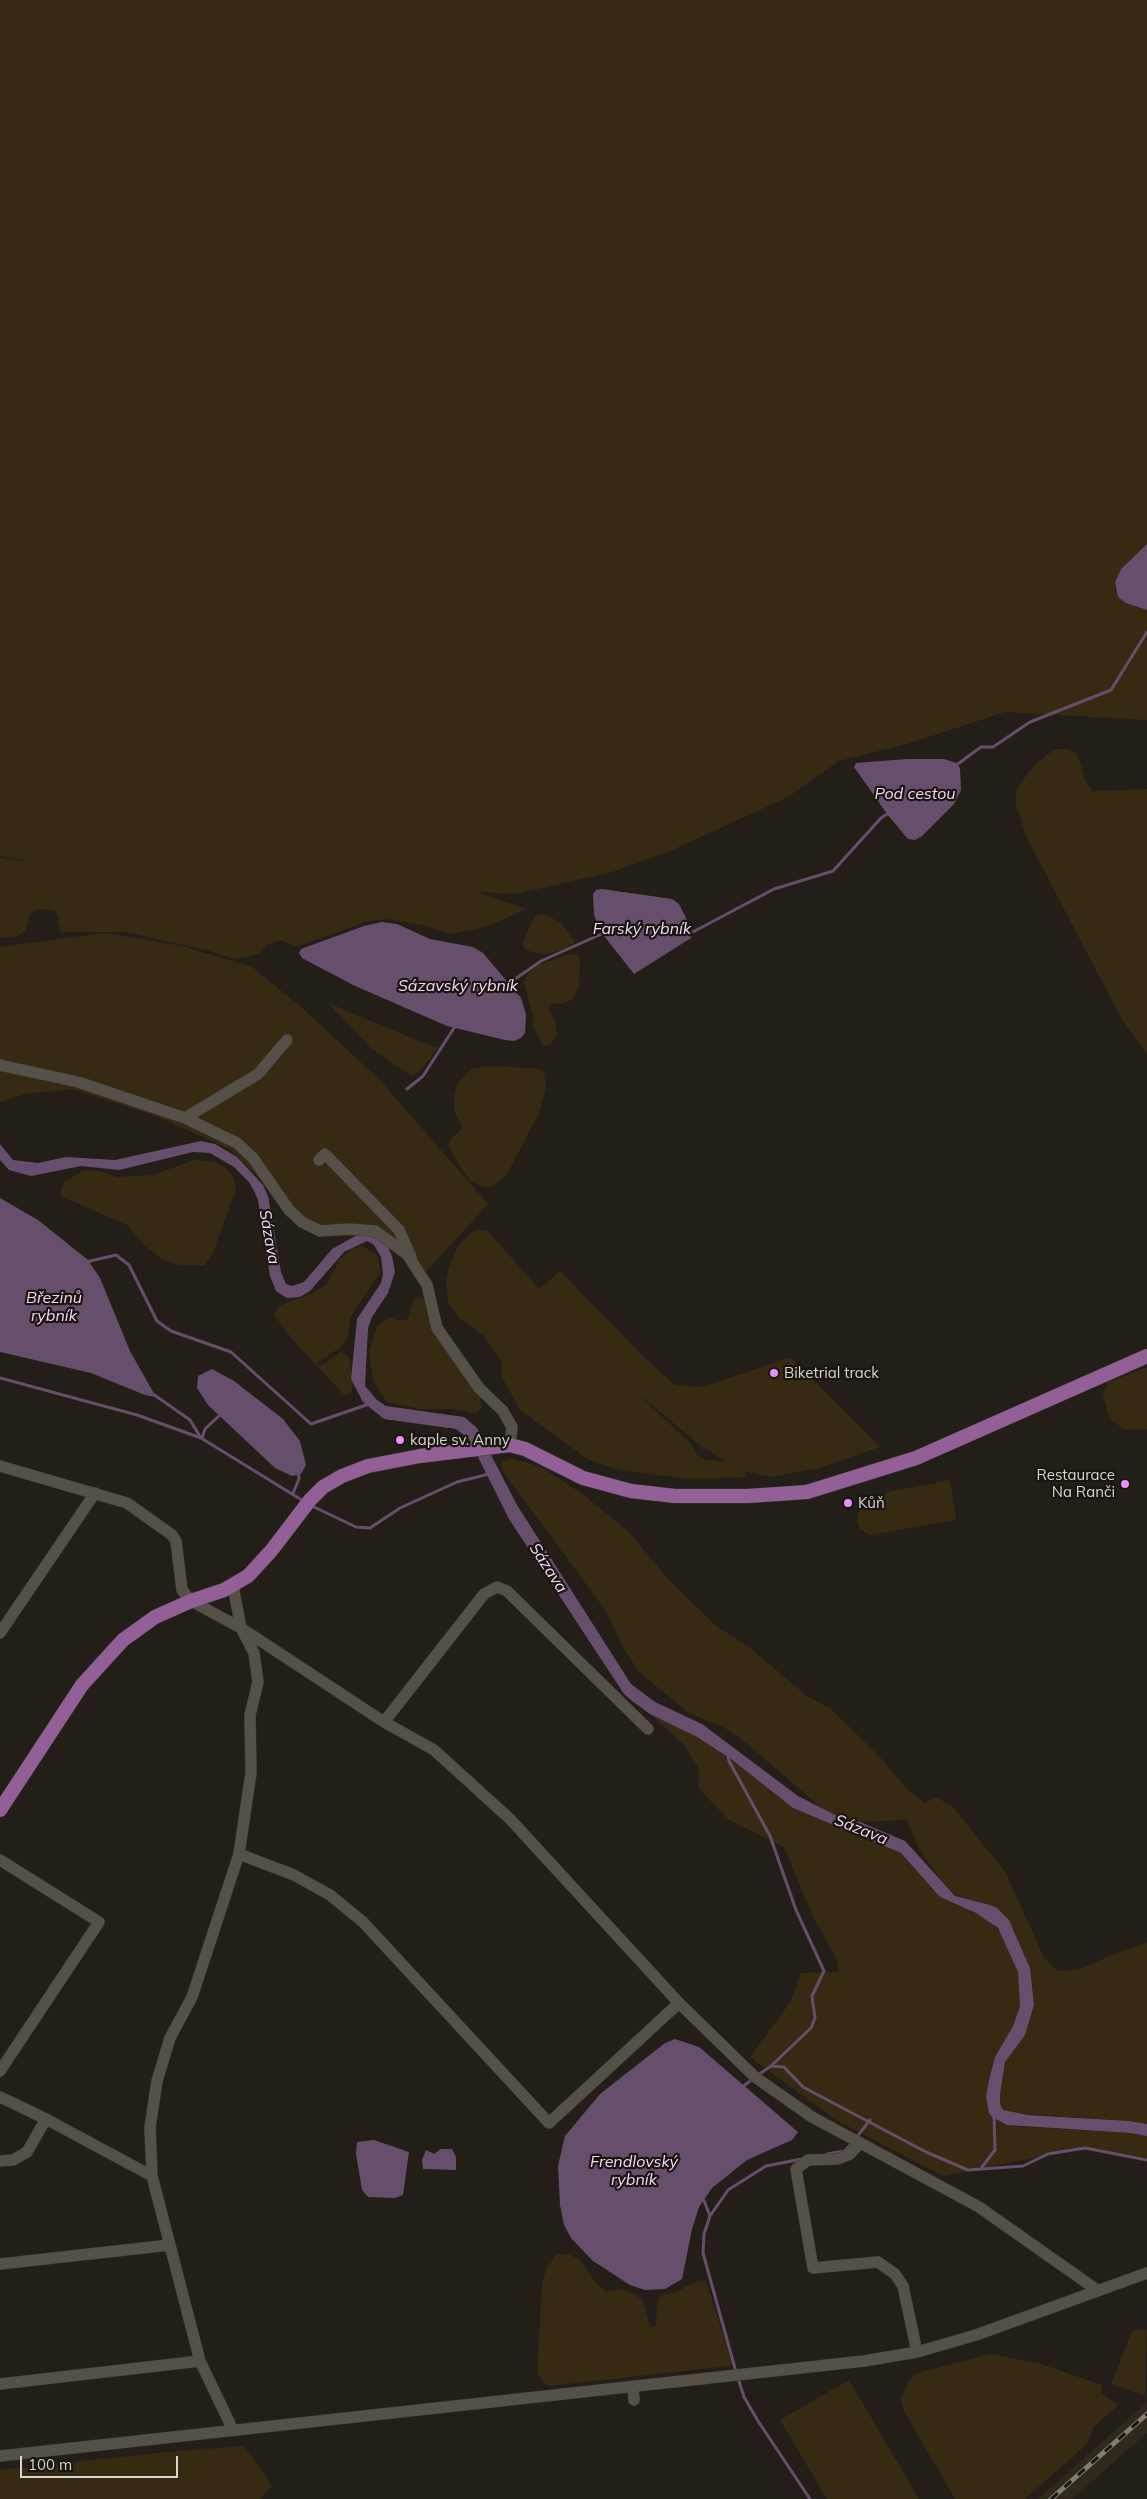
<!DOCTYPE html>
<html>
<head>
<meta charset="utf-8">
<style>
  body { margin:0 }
  #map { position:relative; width:1147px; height:2499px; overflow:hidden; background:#231f18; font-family:Mulish,sans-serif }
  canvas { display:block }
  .scale { position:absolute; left:20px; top:2456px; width:158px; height:22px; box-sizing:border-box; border:2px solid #d8d5d1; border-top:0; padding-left:6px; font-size:15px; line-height:18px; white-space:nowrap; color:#d8d5d1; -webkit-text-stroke:4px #19160f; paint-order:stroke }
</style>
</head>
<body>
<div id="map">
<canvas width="1147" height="2499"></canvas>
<div class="scale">100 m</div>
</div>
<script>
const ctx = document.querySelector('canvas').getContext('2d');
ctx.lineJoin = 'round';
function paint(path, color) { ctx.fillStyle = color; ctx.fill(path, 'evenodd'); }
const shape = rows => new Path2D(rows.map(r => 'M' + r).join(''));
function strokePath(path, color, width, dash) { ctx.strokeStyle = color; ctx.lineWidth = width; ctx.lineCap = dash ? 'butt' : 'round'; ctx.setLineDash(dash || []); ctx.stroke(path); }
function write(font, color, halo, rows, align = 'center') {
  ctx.font = font + ' Mulish,sans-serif'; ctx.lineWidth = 4.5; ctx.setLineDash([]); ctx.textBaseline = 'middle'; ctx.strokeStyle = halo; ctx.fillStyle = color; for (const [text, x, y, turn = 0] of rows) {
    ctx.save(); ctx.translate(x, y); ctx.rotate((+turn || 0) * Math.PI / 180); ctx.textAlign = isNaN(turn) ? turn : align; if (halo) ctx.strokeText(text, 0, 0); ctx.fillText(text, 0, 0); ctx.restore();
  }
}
const built = shape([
  [1147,2402,1147,2433,1072,2499,1038,2499]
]);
const green = shape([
  [0,0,1147,0,1147,544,1121,569,1115,582,1115,589,1137,606,1147,610,1147,720,1005,712,907,744,839,761,788,797,668,852,609,873,515,894,477,892,526,909,486,927,451,934,422,925,387,919,368,921,296,947,282,940,268,944,259,954,236,959,207,950,124,932,61,932,56,911,47,909,39,909,30,914,26,930,17,936,0,938,0,858,36,862,0,856],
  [1055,749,1068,749,1075,753,1080,761,1085,781,1093,791,1147,789,1147,1054,1121,1018,1026,836,1016,804,1016,792,1020,784,1035,764],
  [539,914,544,914,561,923,575,942,562,950,543,955,526,950,523,946,524,940,534,918],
  [104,933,182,946,252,967,301,1007,378,1078,488,1204,421,1277,401,1258,371,1236,328,1237,295,1224,259,1178,231,1150,156,1116,72,1089,25,1094,0,1102,0,947],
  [566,955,577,955,580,959,579,986,572,1000,561,1004,552,1003,548,1008,555,1020,557,1034,550,1045,544,1046,533,1027,533,1016,524,983,528,974,538,965],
  [328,1003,421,1042,438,1048,421,1070,411,1076,372,1049],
  [488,1066,536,1068,544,1072,546,1089,539,1113,506,1176,493,1186,485,1188,471,1181,465,1174,448,1146,452,1137,460,1131,462,1127,455,1112,454,1095,457,1084,471,1069],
  [194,1160,214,1162,224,1167,233,1176,236,1189,213,1253,204,1265,180,1265,163,1260,144,1245,127,1225,63,1197,60,1193,64,1182,84,1170,100,1171,117,1177,153,1175],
  [475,1230,487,1230,539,1289,560,1271,647,1360,675,1385,703,1387,790,1357,880,1447,819,1468,771,1477,744,1471,747,1477,688,1479,620,1470,589,1460,520,1410,502,1377,501,1360,484,1336,459,1318,448,1303,446,1279,451,1261,460,1243],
  [635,1391,701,1446,725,1461,706,1460,697,1455,692,1445],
  [362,1246,376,1254,379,1259,380,1273,351,1316,348,1335,342,1346,317,1363,320,1366,341,1352,349,1357,353,1386,350,1394,345,1396,293,1340,274,1315,279,1306,311,1294,327,1284,340,1259,352,1249],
  [418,1296,425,1300,480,1397,482,1408,475,1414,454,1409,419,1409,387,1402,373,1381,369,1352,377,1326,390,1317,398,1321,408,1319,413,1302],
  [1147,1367,1147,1429,1125,1430,1109,1418,1103,1394,1107,1383],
  [511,1458,541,1467,581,1493,629,1532,668,1579,716,1626,749,1647,807,1696,830,1708,880,1757,907,1789,925,1803,936,1797,953,1807,1006,1873,1044,1958,1057,1971,1078,1970,1119,1952,1147,1943,1147,2124,1129,2121,1013,2113,1003,2110,1000,2104,1000,2094,1005,2062,1025,2034,1034,2005,1030,1968,1014,1929,990,1905,956,1896,940,1879,919,1849,907,1820,853,1822,825,1811,745,1742,725,1728,689,1713,639,1672,622,1646,606,1611,504,1473,501,1466,502,1462],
  [950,1480,956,1520,870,1535,860,1529,857,1521,859,1509,864,1501,889,1492],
  [650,1714,697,1737,731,1759,793,1808,901,1853,940,1897,988,1919,1003,1936,1018,1972,1019,1982,1020,2006,1013,2026,995,2057,989,2080,987,2105,996,2120,1007,2125,1026,2127,1130,2133,1147,2136,1147,2158,1085,2148,943,2176,836,2120,750,2057,791,2001,801,1973,839,1972,836,1957,813,1917,784,1847,729,1820,699,1789,699,1768,683,1744],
  [568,2254,580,2260,596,2283,607,2292,622,2289,635,2294,643,2301,650,2326,656,2326,657,2305,660,2296,676,2292,697,2281,706,2280,732,2363,730,2366,547,2386,537,2373,542,2283,547,2268,556,2255],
  [1135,2330,1147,2330,1145,2396,1111,2384,1131,2333],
  [991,2354,1041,2364,1102,2385,1101,2393,1119,2405,1093,2427,1088,2443,1025,2499,955,2499,904,2411,901,2399,908,2382,917,2373],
  [849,2380,919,2499,827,2499,780,2420],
  [242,2446,253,2457,272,2486,260,2499,0,2499,0,2470,156,2453]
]);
const water = shape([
  [1147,544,1147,610,1126,603,1118,597,1115,582,1121,569],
  [907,759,944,759,956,763,960,768,961,790,954,804,922,836,915,840,908,839,887,814,854,767,856,763],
  [602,889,672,899,679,904,689,924,691,938,634,974,601,932,594,915,593,894,596,890],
  [382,922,397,924,430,939,473,947,483,953,521,998,526,1014,525,1033,521,1038,514,1041,505,1040,447,1026,353,985,302,958,299,953,301,949,364,926],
  [201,1141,215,1144,237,1157,263,1185,268,1196,281,1272,286,1284,292,1286,304,1282,332,1249,359,1234,368,1233,388,1247,392,1256,395,1272,388,1293,372,1317,368,1328,365,1386,377,1400,386,1406,464,1417,477,1428,517,1505,631,1684,655,1702,702,1724,798,1796,845,1820,860,1822,905,1841,955,1896,990,1905,997,1908,1009,1920,1030,1968,1034,2005,1025,2035,1005,2062,1000,2094,1000,2104,1003,2110,1028,2115,1129,2121,1147,2124,1147,2136,1130,2133,1007,2125,992,2117,989,2113,986,2097,989,2080,995,2057,1013,2026,1020,2006,1018,1972,998,1928,976,1913,940,1897,901,1853,793,1808,731,1759,697,1737,650,1714,632,1701,624,1694,509,1519,469,1439,456,1429,384,1419,363,1402,351,1379,357,1319,381,1283,383,1274,381,1257,374,1245,367,1241,344,1252,310,1291,300,1297,287,1298,276,1291,270,1276,258,1200,254,1191,249,1182,234,1167,210,1153,193,1152,119,1170,81,1166,31,1176,9,1170,0,1160,0,1144,13,1160,38,1163,66,1157,115,1160],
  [0,1198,38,1220,88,1260,100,1278,130,1351,156,1397,145,1395,91,1373,0,1352],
  [212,1369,234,1381,283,1419,300,1441,306,1465,301,1474,292,1476,275,1468,208,1405,197,1388,198,1376],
  [675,2039,699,2047,798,2132,792,2140,747,2160,712,2188,699,2207,692,2229,682,2279,665,2289,645,2290,630,2285,593,2261,571,2238,564,2225,560,2205,558,2166,565,2136,600,2094,665,2043],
  [374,2140,409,2152,403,2195,395,2198,368,2197,362,2190,356,2154,357,2142],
  [441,2149,452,2149,456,2157,456,2170,423,2169,422,2160,426,2150,434,2154]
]);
const stream = shape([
  [955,766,981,747,993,747,1030,722,1111,690,1147,632],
  [689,934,774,889,833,871,881,818,890,812],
  [508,984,541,961,606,932],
  [407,1089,423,1076,456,1025],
  [86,1262,116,1255,129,1265,157,1321,171,1331,231,1352,311,1424,369,1404],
  [0,1378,137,1415,201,1438,305,1502],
  [153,1394,190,1420,201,1438],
  [202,1438,205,1429,221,1414],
  [293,1493,299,1479,298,1471],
  [310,1505,356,1527,370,1528,400,1508,457,1482,489,1474],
  [728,1754,729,1761,770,1836,796,1910,824,1971,812,1996,815,2018,811,2028,771,2066,784,2067,803,2087,926,2152,968,2170,1023,2166,1048,2154,1085,2148,1147,2160],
  [758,2075,771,2066],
  [742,2087,753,2079],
  [856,2138,870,2120],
  [827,2154,845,2151,852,2143],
  [982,2167,995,2150,994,2115],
  [703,2198,710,2216],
  [736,2372,703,2253,704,2234,710,2216,728,2190,766,2166,802,2159],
  [738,2378,744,2397,758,2421,810,2499]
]);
const minor = shape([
  [0,1065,78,1082,185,1118,237,1143,253,1158,289,1210,302,1222,320,1231,349,1229,375,1231,407,1254,427,1285,437,1328,479,1388,503,1411,512,1427,510,1445],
  [185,1118,258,1074,287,1040],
  [319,1160,325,1154,399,1230,411,1257],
  [0,1466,127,1503,172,1535,176,1541,182,1590,191,1601,241,1628,384,1722,434,1750,510,1819,679,2003,755,2077,812,2117,979,2207,1097,2290],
  [0,1633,95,1493],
  [384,1722,484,1594,497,1587,507,1591,648,1729],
  [239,1854,294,1875,330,1895,363,1922,549,2123,679,2003],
  [0,1860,99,1922,0,2071],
  [0,2097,46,2119,152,2176],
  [859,2144,850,2154,838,2159,808,2160,796,2169,813,2268,878,2262,895,2274,903,2286,917,2352],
  [0,2161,13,2160,27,2152,46,2119],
  [0,2264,170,2245],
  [0,2384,200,2361],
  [633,2388,634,2400],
  [233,2430,200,2361,152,2176,150,2127,157,2081,170,2038,192,1997,239,1854,251,1773,250,1715,258,1682,254,1653,241,1628,233,1586],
  [0,2456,864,2361,917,2352,976,2335,1147,2273]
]);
const major = shape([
  [0,1810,82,1685,123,1640,155,1617,191,1601,224,1590,248,1576,271,1551,310,1500,323,1487,342,1476,368,1466,420,1456,510,1445,525,1449,583,1478,631,1491,675,1496,748,1496,807,1492,916,1458,1147,1356]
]);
const rail = shape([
  [1051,2499,1147,2414]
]);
const markers = [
  [774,1373,5,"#ea8dfd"],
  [400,1440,5,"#ea8dfd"],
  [1125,1484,5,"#ea8dfd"],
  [848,1503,5,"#ea8dfd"]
];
const poiNames = [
  ["Biketrial track",784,1373],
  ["kaple sv. Anny",410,1440],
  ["Restaurace",1115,1475,"right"],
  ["Na Ranči",1115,1492,"right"],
  ["Kůň",858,1503]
];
const waterNames = [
  ["Pod cestou",915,794],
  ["Farský rybník",642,929],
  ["Sázavský rybník",458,986],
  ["Sázava",269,1237,80],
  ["Březinů",54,1298],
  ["rybník",54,1316],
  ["Sázava",548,1568,57],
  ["Sázava",861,1830,22],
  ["Frendlovský",634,2162],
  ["rybník",634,2180]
];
paint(built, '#2f291d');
paint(green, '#362a12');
paint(water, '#684e6d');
strokePath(stream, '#684e6d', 3);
strokePath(minor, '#3d3a35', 12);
strokePath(major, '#3d3a35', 15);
strokePath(minor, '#555149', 11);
strokePath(major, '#925f97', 14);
strokePath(rail, '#807d77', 5);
strokePath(rail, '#19160f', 3, [9]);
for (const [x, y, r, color] of markers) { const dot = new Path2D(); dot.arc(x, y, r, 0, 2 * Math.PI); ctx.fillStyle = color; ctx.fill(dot); strokePath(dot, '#19160f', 2); }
write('15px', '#d8d5d1', '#19160f', poiNames, 'left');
write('italic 16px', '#f4d9fa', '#19160f', waterNames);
</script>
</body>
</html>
